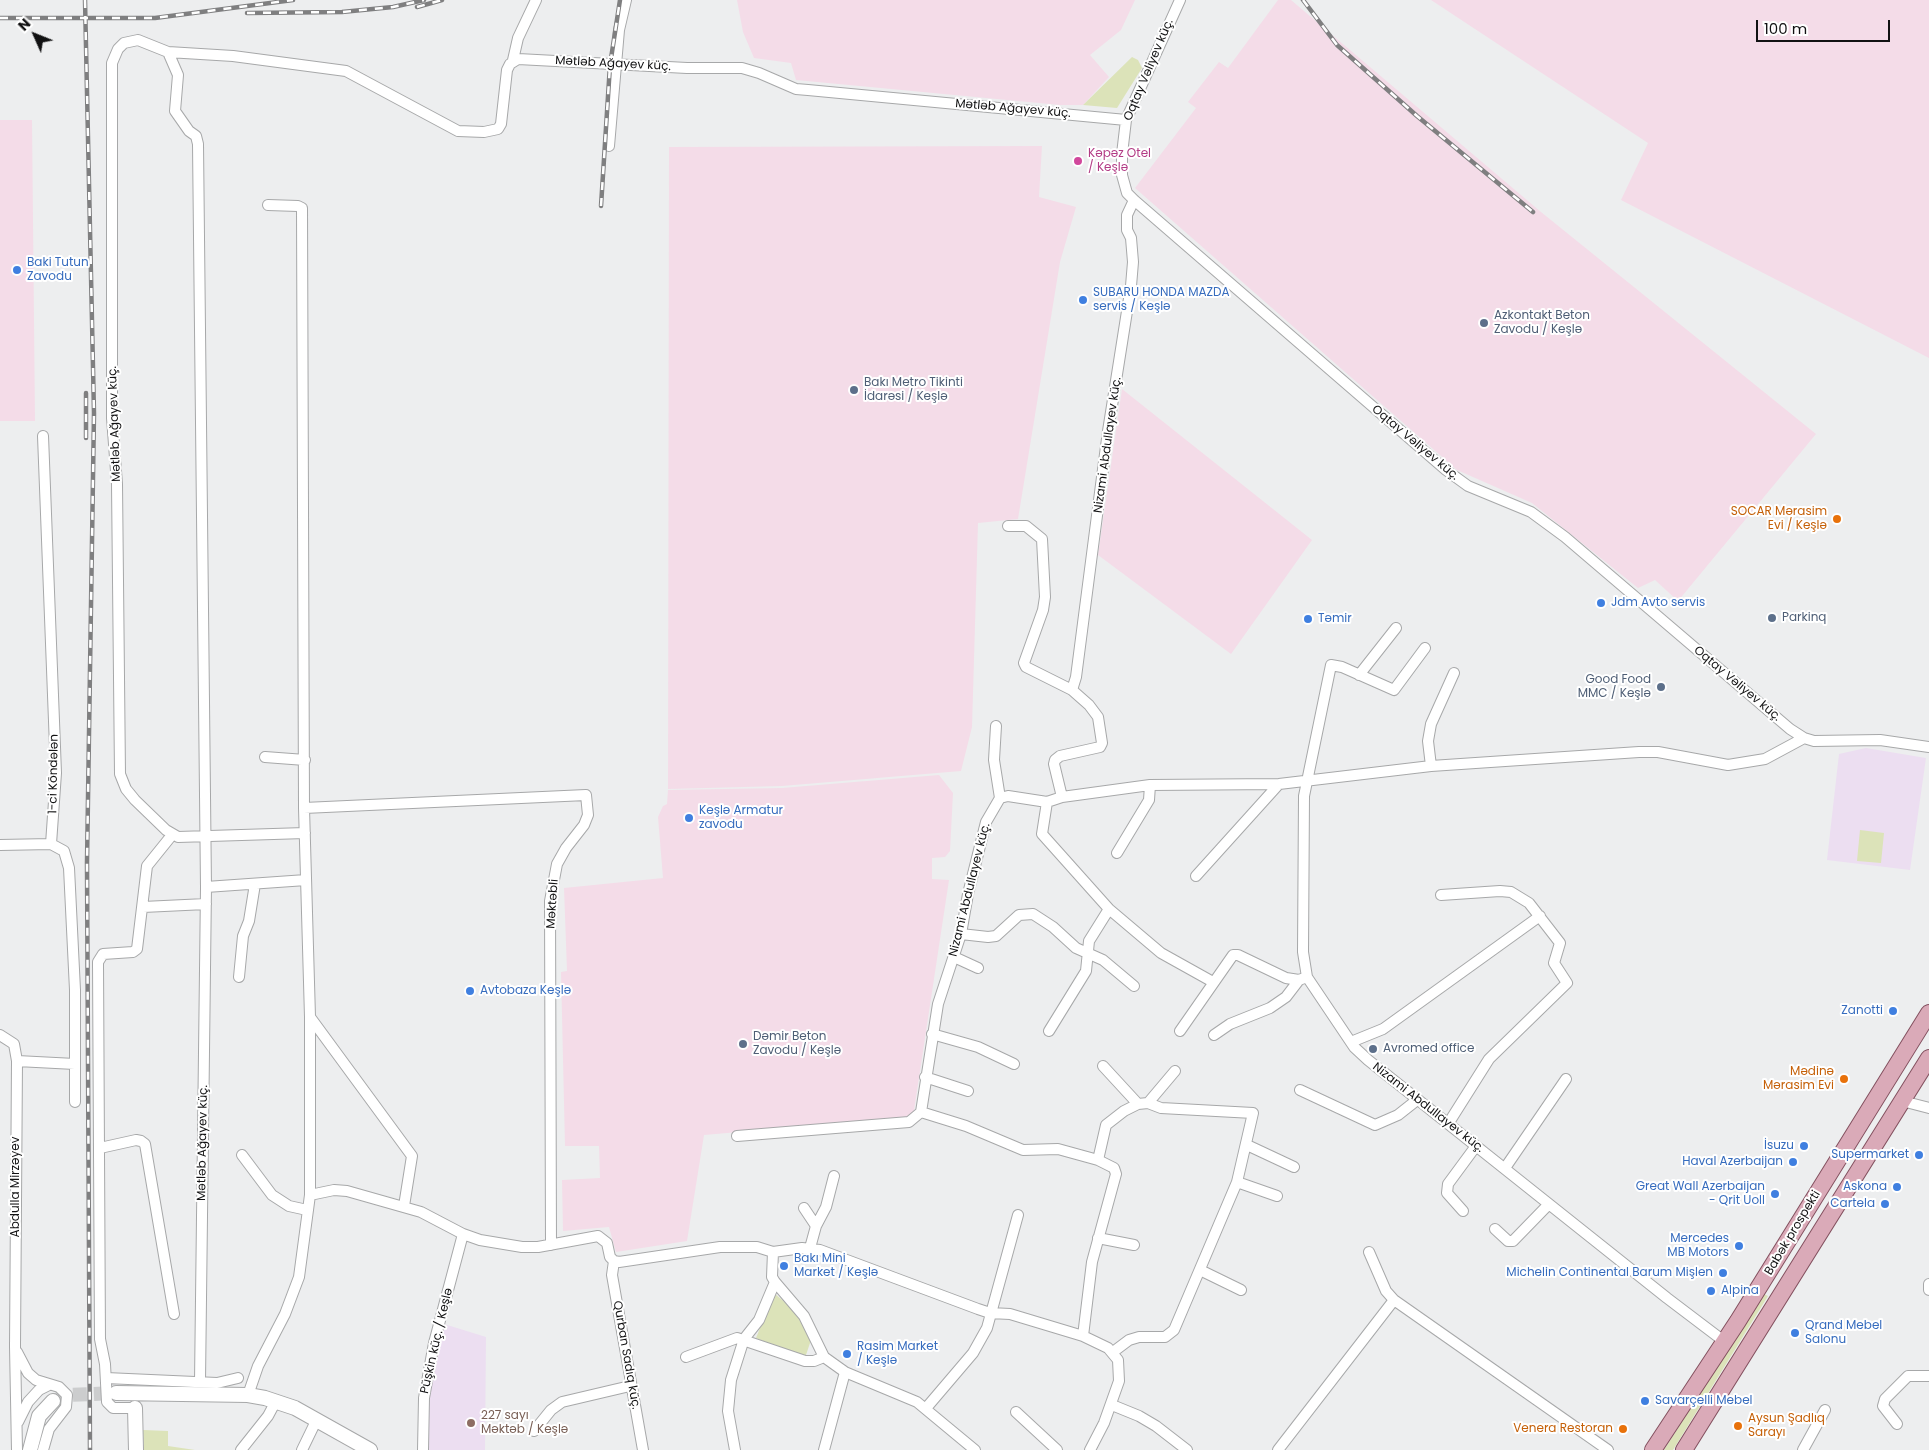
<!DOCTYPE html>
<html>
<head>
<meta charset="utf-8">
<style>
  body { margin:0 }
  #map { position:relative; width:1929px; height:1450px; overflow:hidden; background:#edeeef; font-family:Poppins,sans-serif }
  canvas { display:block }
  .north { position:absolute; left:10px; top:10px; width:50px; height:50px; -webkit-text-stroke:4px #fff; paint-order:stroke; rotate:314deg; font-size:14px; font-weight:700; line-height:20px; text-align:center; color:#111112 }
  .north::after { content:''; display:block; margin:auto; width:18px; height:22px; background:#111112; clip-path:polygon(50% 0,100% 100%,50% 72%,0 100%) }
  .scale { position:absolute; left:1756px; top:20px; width:134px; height:22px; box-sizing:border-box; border:2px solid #111112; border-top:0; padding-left:6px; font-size:15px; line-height:18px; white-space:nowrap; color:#111112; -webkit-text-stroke:4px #fff; paint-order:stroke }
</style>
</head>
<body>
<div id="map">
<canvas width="1929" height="1450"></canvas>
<div class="north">N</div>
<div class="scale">100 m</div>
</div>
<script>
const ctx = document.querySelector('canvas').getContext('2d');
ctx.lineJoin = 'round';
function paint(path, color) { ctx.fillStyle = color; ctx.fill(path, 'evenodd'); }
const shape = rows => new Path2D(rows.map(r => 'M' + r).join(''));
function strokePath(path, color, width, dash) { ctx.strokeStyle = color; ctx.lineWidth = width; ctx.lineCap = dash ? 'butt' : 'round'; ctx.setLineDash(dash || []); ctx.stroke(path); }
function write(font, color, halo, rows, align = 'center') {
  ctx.font = font + ' Poppins,sans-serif'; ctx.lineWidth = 4; ctx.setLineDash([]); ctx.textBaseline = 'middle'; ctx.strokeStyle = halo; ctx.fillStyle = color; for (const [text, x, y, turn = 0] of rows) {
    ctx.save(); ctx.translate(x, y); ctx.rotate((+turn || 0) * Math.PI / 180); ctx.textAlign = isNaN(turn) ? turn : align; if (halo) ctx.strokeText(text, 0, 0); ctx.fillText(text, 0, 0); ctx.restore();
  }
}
const industrial = shape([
  [737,0,1135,0,1121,30,1090,55,1109,77,1083,105,1060,105,796,80,791,63,754,58,743,32],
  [1278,0,1291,0,1541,212,1816,434,1678,601,1655,580,1638,588,1532,503,1457,470,1135,188,1196,108,1188,102,1219,62,1228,68],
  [1431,0,1929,0,1929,358,1621,200,1648,143],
  [0,120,32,120,35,421,0,421],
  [1042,146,1039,197,1076,207,1060,262,1018,519,978,523,972,727,961,771,782,786,668,789,669,147],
  [1122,389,1312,540,1231,654,1098,555],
  [939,775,953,793,950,851,945,857,932,858,932,879,949,880,913,1117,704,1135,687,1241,616,1252,609,1227,563,1231,562,1180,600,1178,599,1146,565,1146,561,972,567,971,564,888,663,878,658,817,663,806,667,804,668,790,782,788]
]);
const education = shape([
  [1866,748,1926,758,1910,870,1827,860,1839,754],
  [444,1324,486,1337,485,1450,427,1450,427,1405]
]);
const green = shape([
  [1132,57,1138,60,1142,68,1117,108,1083,105],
  [1860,830,1884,833,1881,863,1857,861],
  [774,1293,794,1310,811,1340,805,1358,756,1338],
  [1764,1294,1768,1296,1673,1450,1664,1450],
  [143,1430,168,1431,168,1446,195,1450,144,1450]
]);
const tertiaryTunnel = shape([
  [53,1401,69,1395,116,1393]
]);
const minor = shape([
  [1180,0,1126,120,1122,154,1122,175,1127,193,1134,200,1446,470,1468,486,1531,512,1565,537,1790,729,1804,738,1814,741,1880,740,1929,747],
  [168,52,178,75,175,111,189,131,196,136,198,144,206,887,200,1382],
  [513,60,518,38,536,0],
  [609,146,619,30,626,0],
  [43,436,56,773,51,844,64,851,69,868,75,990,75,1102],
  [1008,526,1026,526,1042,539,1045,597,1043,610,1024,663,1026,667,1072,690,1089,705,1098,717,1102,743,1100,747,1060,756,1055,760,1054,764,1062,797],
  [1425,648,1394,690,1342,667,1331,665,1304,796,1303,952,1307,977,1354,1047,1368,1060,1667,1298,1725,1342],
  [1359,675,1396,628],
  [1072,690,1076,677,1108,431,1131,286,1133,262,1131,238,1127,230,1127,215,1134,200],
  [996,726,994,760,1000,798],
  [265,757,305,760],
  [1431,766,1428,741,1431,724,1454,673],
  [1047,802,1042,834,1109,909,1161,953,1213,982],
  [304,808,586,795,588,815,584,825,566,848,557,864,550,901,551,1245],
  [305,833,178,837,166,830,135,800,126,789,120,774,117,484,112,418,112,63,118,49,124,43,138,40,168,52,233,56,346,71,458,131,484,132,498,129,501,124,507,70,510,64,518,59,687,68,742,68,759,73,796,89,808,90,1126,120],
  [0,845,51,844],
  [1117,853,1149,800,1150,785],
  [1196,876,1279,784],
  [206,887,306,880],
  [1441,895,1500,891,1511,892,1529,903,1560,943,1554,963,1567,983,1489,1059,1448,1124],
  [143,907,206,904],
  [961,934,988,937,996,936,1019,915,1033,914,1053,927,1076,948,1103,960,1134,986],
  [954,957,978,968],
  [239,977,243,936,249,921,255,884],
  [310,1017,412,1156,404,1206],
  [1049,1031,1086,971,1089,941,1109,909],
  [1180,1031,1233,955,1238,955,1286,978,1299,980,1307,977],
  [932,1034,978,1047,1014,1064],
  [0,1035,14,1044,17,1061,15,1347,17,1450],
  [1214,1035,1230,1024,1270,1008,1286,997,1299,980],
  [1351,1042,1383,1029,1540,916],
  [17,1061,75,1064],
  [1103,1066,1138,1104],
  [925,1077,968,1091],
  [1300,1090,1375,1125,1398,1115,1417,1100],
  [1902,1101,1929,1108],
  [1148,1103,1175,1071],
  [921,1112,938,1004,961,934,968,894,986,822,1000,798,1008,796,1047,802,1062,797,1150,785,1279,784,1431,766,1639,752,1658,752,1728,765,1765,759,1804,738],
  [737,1136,909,1122,921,1112,966,1126,1023,1150,1058,1149,1098,1160,1114,1168,1116,1174,1092,1262,1083,1336],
  [1247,1145,1294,1167],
  [100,1148,136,1140,141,1141,145,1144,174,1314],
  [242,1155,272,1195,289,1206,307,1210],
  [1098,1160,1106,1125,1124,1111,1138,1104,1148,1103,1161,1108,1253,1113,1237,1182,1174,1330,1165,1337,1139,1337,1129,1340,1113,1352],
  [1505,1168,1566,1079],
  [1237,1182,1277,1196],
  [310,1195,334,1190,347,1191,421,1212,463,1234,480,1240,522,1247,538,1247,598,1236,607,1243,610,1257,614,1261,619,1262,720,1247,757,1247,773,1252,802,1248,820,1250,978,1309,990,1313,1010,1314,1083,1336,1108,1348,1118,1360,1119,1381,1104,1423,1090,1450],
  [804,1208,816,1226],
  [1463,1211,1447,1193,1448,1184,1476,1146],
  [1495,1229,1508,1241,1513,1241,1549,1204],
  [1098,1238,1134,1245],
  [810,1248,816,1226,826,1207,834,1176],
  [773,1252,772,1277,775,1282,804,1316,824,1357,845,1372,824,1450],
  [1369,1252,1386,1291,1394,1300,1608,1450],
  [614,1261,612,1275,643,1450],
  [1200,1270,1241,1290],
  [1929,1284,1929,1290],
  [17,1352,28,1373,36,1380,59,1387,67,1395,66,1407,49,1429,43,1450],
  [686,1357,737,1338,805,1361,814,1361,824,1357],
  [845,1372,917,1402,975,1450],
  [106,1378,217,1383,238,1378],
  [248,1395,258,1366,285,1314,299,1277,310,1195,310,1017,304,808,302,208,298,206,268,205],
  [1112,1405,1139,1416,1156,1426,1187,1450],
  [927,1407,973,1353,987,1328,1018,1215],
  [135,1408,113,1408,107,1402,105,1364,100,1339,98,962,103,954,133,952,137,949,147,866,172,835],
  [1016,1412,1057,1450],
  [18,1422,28,1402,39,1390,49,1385],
  [1897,1424,1883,1406,1885,1399,1908,1376,1929,1376],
  [534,1431,551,1410,562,1402,630,1386],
  [241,1450,268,1416,276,1401],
  [302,1450,317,1419],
  [423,1450,424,1398,434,1343,463,1234],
  [735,1450,728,1411,731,1380,744,1339,759,1320,775,1282],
  [1278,1450,1394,1300],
  [1803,1450,1825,1410]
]);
const tertiary = shape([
  [116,1393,248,1395,265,1398,295,1408,370,1450],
  [135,1408,136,1450],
  [30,1450,39,1416,53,1401]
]);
const primary = shape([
  [1653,1450,1738,1321,1929,1013],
  [1684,1450,1929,1058]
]);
const rail = shape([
  [85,0,94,413,87,862,90,1450],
  [1303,0,1337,45,1417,116,1533,212],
  [417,7,442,0],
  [247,13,342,12,393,7,424,0],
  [0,18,155,18,293,0],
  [601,206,610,65,620,0],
  [86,438,86,393]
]);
const markers = [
  [1078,161,5,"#d1479c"],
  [17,270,5,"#3f7fe0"],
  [1083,300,5,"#3f7fe0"],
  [1484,323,5,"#5c6f8a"],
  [854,390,5,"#5c6f8a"],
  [1837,519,5,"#e8710a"],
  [1601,603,5,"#3f7fe0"],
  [1772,618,5,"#5c6f8a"],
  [1308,619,5,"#3f7fe0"],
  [1661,687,5,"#5c6f8a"],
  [689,818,5,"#3f7fe0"],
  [470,991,5,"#3f7fe0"],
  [1893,1011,5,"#3f7fe0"],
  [743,1044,5,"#5c6f8a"],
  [1373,1049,5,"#5c6f8a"],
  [1844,1079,5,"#e8710a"],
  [1804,1146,5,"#3f7fe0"],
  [1919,1155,5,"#3f7fe0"],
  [1793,1162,5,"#3f7fe0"],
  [1897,1187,5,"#3f7fe0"],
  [1775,1194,5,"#3f7fe0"],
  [1885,1204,5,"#3f7fe0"],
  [1739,1246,5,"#3f7fe0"],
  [784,1266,5,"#3f7fe0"],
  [1723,1273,5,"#3f7fe0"],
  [1711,1291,5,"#3f7fe0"],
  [1795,1333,5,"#3f7fe0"],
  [847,1354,5,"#3f7fe0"],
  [1645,1401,5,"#3f7fe0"],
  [471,1423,5,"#8d6e63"],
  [1738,1426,5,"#e8710a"],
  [1623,1429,5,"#e8710a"]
];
const streetNames = [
  ["Mətləb Ağayev küç.",613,64,3],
  ["Oqtay Vəliyev küç.",1149,70,-67],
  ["Mətləb Ağayev küç.",1013,109,5],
  ["Mətləb Ağayev küç.",115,424,-92],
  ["Oqtay Vəliyev küç.",1415,443,40],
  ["Nizami Abdullayev küç.",1108,445,-82],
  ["Oqtay Vəliyev küç.",1737,684,40],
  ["1-ci Köndələn",54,774,-89],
  ["Nizami Abdullayev küç.",970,890,-76],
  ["Məktəbli",553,904,-86],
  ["Nizami Abdullayev küç.",1428,1108,38],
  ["Mətləb Ağayev küç.",203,1143,-89],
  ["Abdulla Mirzəyev",16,1187,-90],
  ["Babək prospekti",1793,1233,-59],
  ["Püşkin küç. / Keşlə",437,1341,-77],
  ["Qurban Sadıq küç.",626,1355,80]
];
const hotelNames = [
  ["Kəpəz Otel",1088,154],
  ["/ Keşlə",1088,168]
];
const shopNames = [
  ["Baki Tutun",27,263],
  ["Zavodu",27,277],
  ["SUBARU HONDA MAZDA",1093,293],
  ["servis / Keşlə",1093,307],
  ["Jdm Avto servis",1611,603],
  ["Təmir",1318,619],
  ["Keşlə Armatur",699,811],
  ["zavodu",699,825],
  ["Avtobaza Keşlə",480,991],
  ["Zanotti",1883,1011,"right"],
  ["İsuzu",1794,1146,"right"],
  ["Supermarket",1909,1155,"right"],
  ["Haval Azerbaijan",1783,1162,"right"],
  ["Great Wall Azerbaijan",1765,1187,"right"],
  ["- Qrit Uoll",1765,1201,"right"],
  ["Askona",1887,1187,"right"],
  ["Cartela",1875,1204,"right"],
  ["Mercedes",1729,1239,"right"],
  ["MB Motors",1729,1253,"right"],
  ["Bakı Mini",794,1259],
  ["Market / Keşlə",794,1273],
  ["Michelin Continental Barum Mişlen",1713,1273,"right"],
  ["Alpina",1721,1291],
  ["Qrand Mebel",1805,1326],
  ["Salonu",1805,1340],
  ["Rasim Market",857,1347],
  ["/ Keşlə",857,1361],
  ["Savarçelli Mebel",1655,1401]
];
const serviceNames = [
  ["Azkontakt Beton",1494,316],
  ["Zavodu / Keşlə",1494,330],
  ["Bakı Metro Tikinti",864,383],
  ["İdarəsi / Keşlə",864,397],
  ["Parkinq",1782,618],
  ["Good Food",1651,680,"right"],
  ["MMC / Keşlə",1651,694,"right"],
  ["Dəmir Beton",753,1037],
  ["Zavodu / Keşlə",753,1051],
  ["Avromed office",1383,1049]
];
const foodNames = [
  ["SOCAR Mərasim",1827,512],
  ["Evi / Keşlə",1827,526],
  ["Mədinə",1834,1072],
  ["Mərasim Evi",1834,1086],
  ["Aysun Şadlıq",1748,1419,"left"],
  ["Sarayı",1748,1433,"left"],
  ["Venera Restoran",1613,1429]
];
const educationNames = [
  ["227 sayı",481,1416],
  ["Məktəb / Keşlə",481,1430]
];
paint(industrial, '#f4dce8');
paint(education, '#ecdef1');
paint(green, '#dce3b9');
strokePath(tertiaryTunnel, '#cccdce', 14, [14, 7]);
strokePath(minor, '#a7a8a9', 12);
strokePath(tertiary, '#a7a8a9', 16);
strokePath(primary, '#83505f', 18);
strokePath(minor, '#fff', 10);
strokePath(tertiary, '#fff', 14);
strokePath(primary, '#daaab8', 16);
strokePath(rail, '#7f7f80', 4.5);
strokePath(rail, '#fff', 2.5, [8]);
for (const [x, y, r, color] of markers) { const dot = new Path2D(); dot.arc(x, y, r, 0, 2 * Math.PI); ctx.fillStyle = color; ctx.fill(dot); strokePath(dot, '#fff', 2); }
write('12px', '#111112', '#fff', streetNames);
write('12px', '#b23c85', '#fff', hotelNames, 'left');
write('12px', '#366cbe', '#fff', shopNames, 'left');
write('12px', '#4e5e75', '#fff', serviceNames, 'left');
write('12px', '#c56008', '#fff', foodNames, 'right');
write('12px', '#785e54', '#fff', educationNames, 'left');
</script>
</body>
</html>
